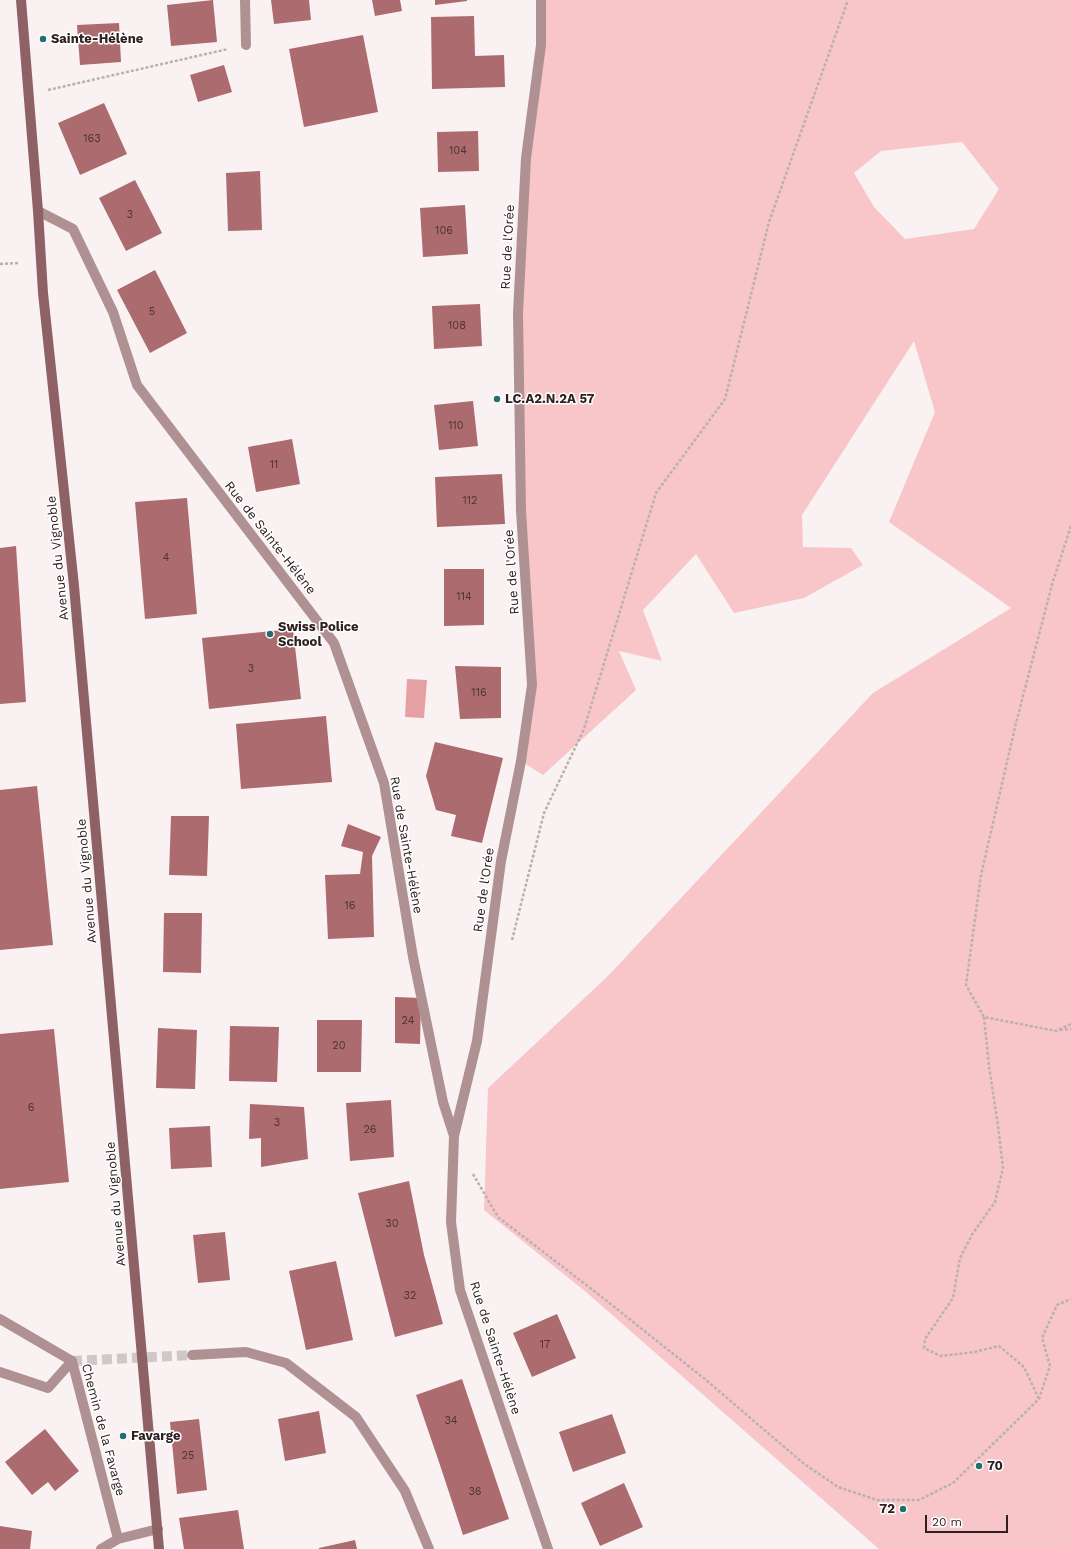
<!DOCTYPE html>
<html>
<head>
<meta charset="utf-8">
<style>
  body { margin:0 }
  #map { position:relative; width:1071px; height:1549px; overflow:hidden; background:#faf1f2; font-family:"Work Sans",sans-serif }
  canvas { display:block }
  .scale { position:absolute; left:925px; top:1515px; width:83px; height:18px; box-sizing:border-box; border:2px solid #2f2021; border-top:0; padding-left:5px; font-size:12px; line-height:14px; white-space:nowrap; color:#2f2021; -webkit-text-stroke:3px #fff; paint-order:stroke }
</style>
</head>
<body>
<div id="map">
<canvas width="1071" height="1549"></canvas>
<div class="scale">20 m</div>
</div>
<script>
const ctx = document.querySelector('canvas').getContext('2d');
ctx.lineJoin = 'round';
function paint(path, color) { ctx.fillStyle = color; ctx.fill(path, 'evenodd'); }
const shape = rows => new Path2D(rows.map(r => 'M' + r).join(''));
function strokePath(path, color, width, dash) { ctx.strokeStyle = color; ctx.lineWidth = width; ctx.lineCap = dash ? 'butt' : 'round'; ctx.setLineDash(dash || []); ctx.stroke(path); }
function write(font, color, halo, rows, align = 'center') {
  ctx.font = font + ' "Work Sans",sans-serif'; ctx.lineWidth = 3; ctx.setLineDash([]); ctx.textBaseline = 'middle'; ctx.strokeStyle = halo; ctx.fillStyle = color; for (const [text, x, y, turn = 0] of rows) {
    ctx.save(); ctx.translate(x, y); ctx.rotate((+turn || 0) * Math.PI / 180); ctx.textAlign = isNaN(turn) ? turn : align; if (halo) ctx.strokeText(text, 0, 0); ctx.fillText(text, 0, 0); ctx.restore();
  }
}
const green = shape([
  [541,0,1071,0,1071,1549,879,1549,586,1292,484,1210,488,1088,608,976,873,693,1011,608,889,522,935,412,914,341,802,515,803,547,851,548,863,565,804,598,734,613,696,554,643,610,662,661,619,651,636,690,543,775,521,761,532,685,518,313],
  [962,142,999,189,974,229,905,239,874,207,854,173,881,151]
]);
const water = shape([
  [407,679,427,680,424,718,405,717]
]);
const building = shape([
  [213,0,217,42,171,46,167,5],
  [271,0,309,0,311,20,274,24],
  [372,0,400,0,402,11,375,16],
  [435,0,467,0,467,1,435,5],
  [474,16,475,56,504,55,505,87,432,89,431,17],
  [119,23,121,62,80,65,77,25],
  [363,35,378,112,304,127,289,49],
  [224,65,232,92,198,102,190,75],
  [104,103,127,154,80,175,58,123],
  [478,131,479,171,438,172,437,132],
  [260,171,262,230,228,231,226,173],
  [135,180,162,233,126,251,99,198],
  [465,205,468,254,423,257,420,208],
  [155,270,187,333,150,353,117,290],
  [480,304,482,346,434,349,432,306],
  [473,401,478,446,439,450,434,405],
  [292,439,300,484,256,492,248,447],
  [502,474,505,524,437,527,435,477],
  [187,498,197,614,145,619,135,502],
  [16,546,26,702,0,704,0,548],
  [444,569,484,569,484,625,444,626],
  [293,629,301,699,209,709,202,638],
  [455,666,501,667,501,718,460,719],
  [326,716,332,782,241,789,236,724],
  [435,742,503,758,482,843,451,836,456,815,436,810,426,776],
  [37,786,53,945,0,950,0,790],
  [171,816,209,816,207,876,169,875],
  [348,824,381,837,372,856,374,937,328,939,325,875,360,874,363,852,341,846],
  [164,913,202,913,201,973,163,972],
  [395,997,421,998,420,1044,395,1043],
  [317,1020,362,1020,361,1072,317,1072],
  [230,1026,279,1027,277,1082,229,1081],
  [158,1028,197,1030,195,1089,156,1088],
  [54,1029,69,1182,0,1189,0,1034],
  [391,1100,394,1157,350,1161,346,1103],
  [250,1104,304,1107,308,1159,261,1167,261,1138,249,1139],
  [210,1126,212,1167,171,1169,169,1128],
  [409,1181,424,1255,443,1324,395,1337,358,1193],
  [225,1232,230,1280,198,1283,193,1235],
  [336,1261,353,1340,306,1350,289,1271],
  [557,1314,576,1358,532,1377,513,1333],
  [462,1379,509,1519,463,1535,440,1465,416,1395],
  [319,1411,326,1453,285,1461,278,1419],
  [612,1414,626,1453,573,1472,559,1432],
  [199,1419,207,1490,177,1494,170,1422],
  [45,1429,79,1471,55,1491,48,1482,32,1495,5,1462],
  [624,1483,643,1527,600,1546,581,1503],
  [238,1510,244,1549,184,1549,179,1518],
  [0,1526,32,1531,30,1549,0,1549],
  [355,1540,357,1549,319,1549,319,1548]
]);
const streetTunnel = shape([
  [72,1361,192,1355]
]);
const path = shape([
  [48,90,228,49],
  [0,264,18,263],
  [1071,526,1053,581,1016,723,981,875,966,985,984,1017,1056,1031,1071,1024],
  [512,940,544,813,584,729,656,493,725,399,769,222,848,0],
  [984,1017,989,1066,998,1126,1003,1168,995,1202,973,1233,960,1258,953,1298,925,1339,924,1348,941,1356,974,1352,999,1346,1024,1367,1039,1399],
  [1060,1030,1071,1029],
  [473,1174,498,1217,598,1294,706,1380,803,1463,838,1487,877,1500,919,1500,953,1483,1039,1399,1050,1366,1042,1338,1057,1305,1071,1299]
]);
const lane = shape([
  [0,1372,48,1388,72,1361]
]);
const street = shape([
  [245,0,246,45],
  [38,211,73,229,113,312,137,385,334,643,384,783,413,957,443,1102,454,1136,451,1222,460,1290,548,1549],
  [454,1136,477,1041,501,861,521,761,532,685,521,511,518,313,526,158,541,45,541,0],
  [0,1319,72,1361,118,1539],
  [192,1355,246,1352,286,1363,356,1417,405,1491,429,1549],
  [101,1549,118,1539,158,1529]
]);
const secondary = shape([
  [21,0,38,211,43,293,74,586,159,1549]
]);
const markers = [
  [43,39,4,"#236f6e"],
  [497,399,4,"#236f6e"],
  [270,634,4,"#236f6e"],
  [123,1436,4,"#236f6e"],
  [979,1466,4,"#236f6e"],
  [903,1509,4,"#236f6e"]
];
const numberNames = [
  ["163",92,139],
  ["104",458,151],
  ["3",130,215],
  ["106",444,231],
  ["5",152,312],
  ["108",457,326],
  ["110",456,426],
  ["11",274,465],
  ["112",470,501],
  ["4",166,558],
  ["114",464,597],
  ["3",251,669],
  ["116",479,693],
  ["16",350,906],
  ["24",408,1021],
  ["20",339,1046],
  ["6",31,1108],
  ["3",277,1123],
  ["26",370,1130],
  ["30",392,1224],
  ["32",410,1296],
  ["17",545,1345],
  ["34",451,1421],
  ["25",188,1456],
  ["36",475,1492]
];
const poiNames = [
  ["Sainte-Hélène",51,39],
  ["LC.A2.N.2A 57",505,399],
  ["Swiss Police",278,627],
  ["School",278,642],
  ["Favarge",131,1436],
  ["70",987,1466],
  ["72",895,1509,"right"]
];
const streetNames = [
  ["Rue de l'Orée",508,247,-87],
  ["Rue de Sainte-Hélène",270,538,52],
  ["Avenue du Vignoble",58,558,-96],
  ["Rue de l'Orée",512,572,-94],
  ["Rue de Sainte-Hélène",406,845,80],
  ["Avenue du Vignoble",87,881,-95],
  ["Rue de l'Orée",484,890,-82],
  ["Avenue du Vignoble",116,1204,-95],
  ["Rue de Sainte-Hélène",495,1348,72],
  ["Chemin de la Favarge",103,1430,75]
];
paint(green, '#f8c6c8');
paint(water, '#e5a0a4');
paint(building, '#ab6b6f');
strokePath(streetTunnel, '#d1c7c8', 10, [10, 5]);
strokePath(path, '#bbb0b1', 2.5, [3, 2]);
strokePath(lane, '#b09193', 10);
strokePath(street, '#b09193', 10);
strokePath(secondary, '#8e6265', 10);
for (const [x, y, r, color] of markers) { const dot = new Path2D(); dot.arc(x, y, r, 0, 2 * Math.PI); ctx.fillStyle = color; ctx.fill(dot); strokePath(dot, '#fff', 1.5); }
write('11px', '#4e3334', null, numberNames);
write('bold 13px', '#2f2021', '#fff', poiNames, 'left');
write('13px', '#2f2021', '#fff', streetNames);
</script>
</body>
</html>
